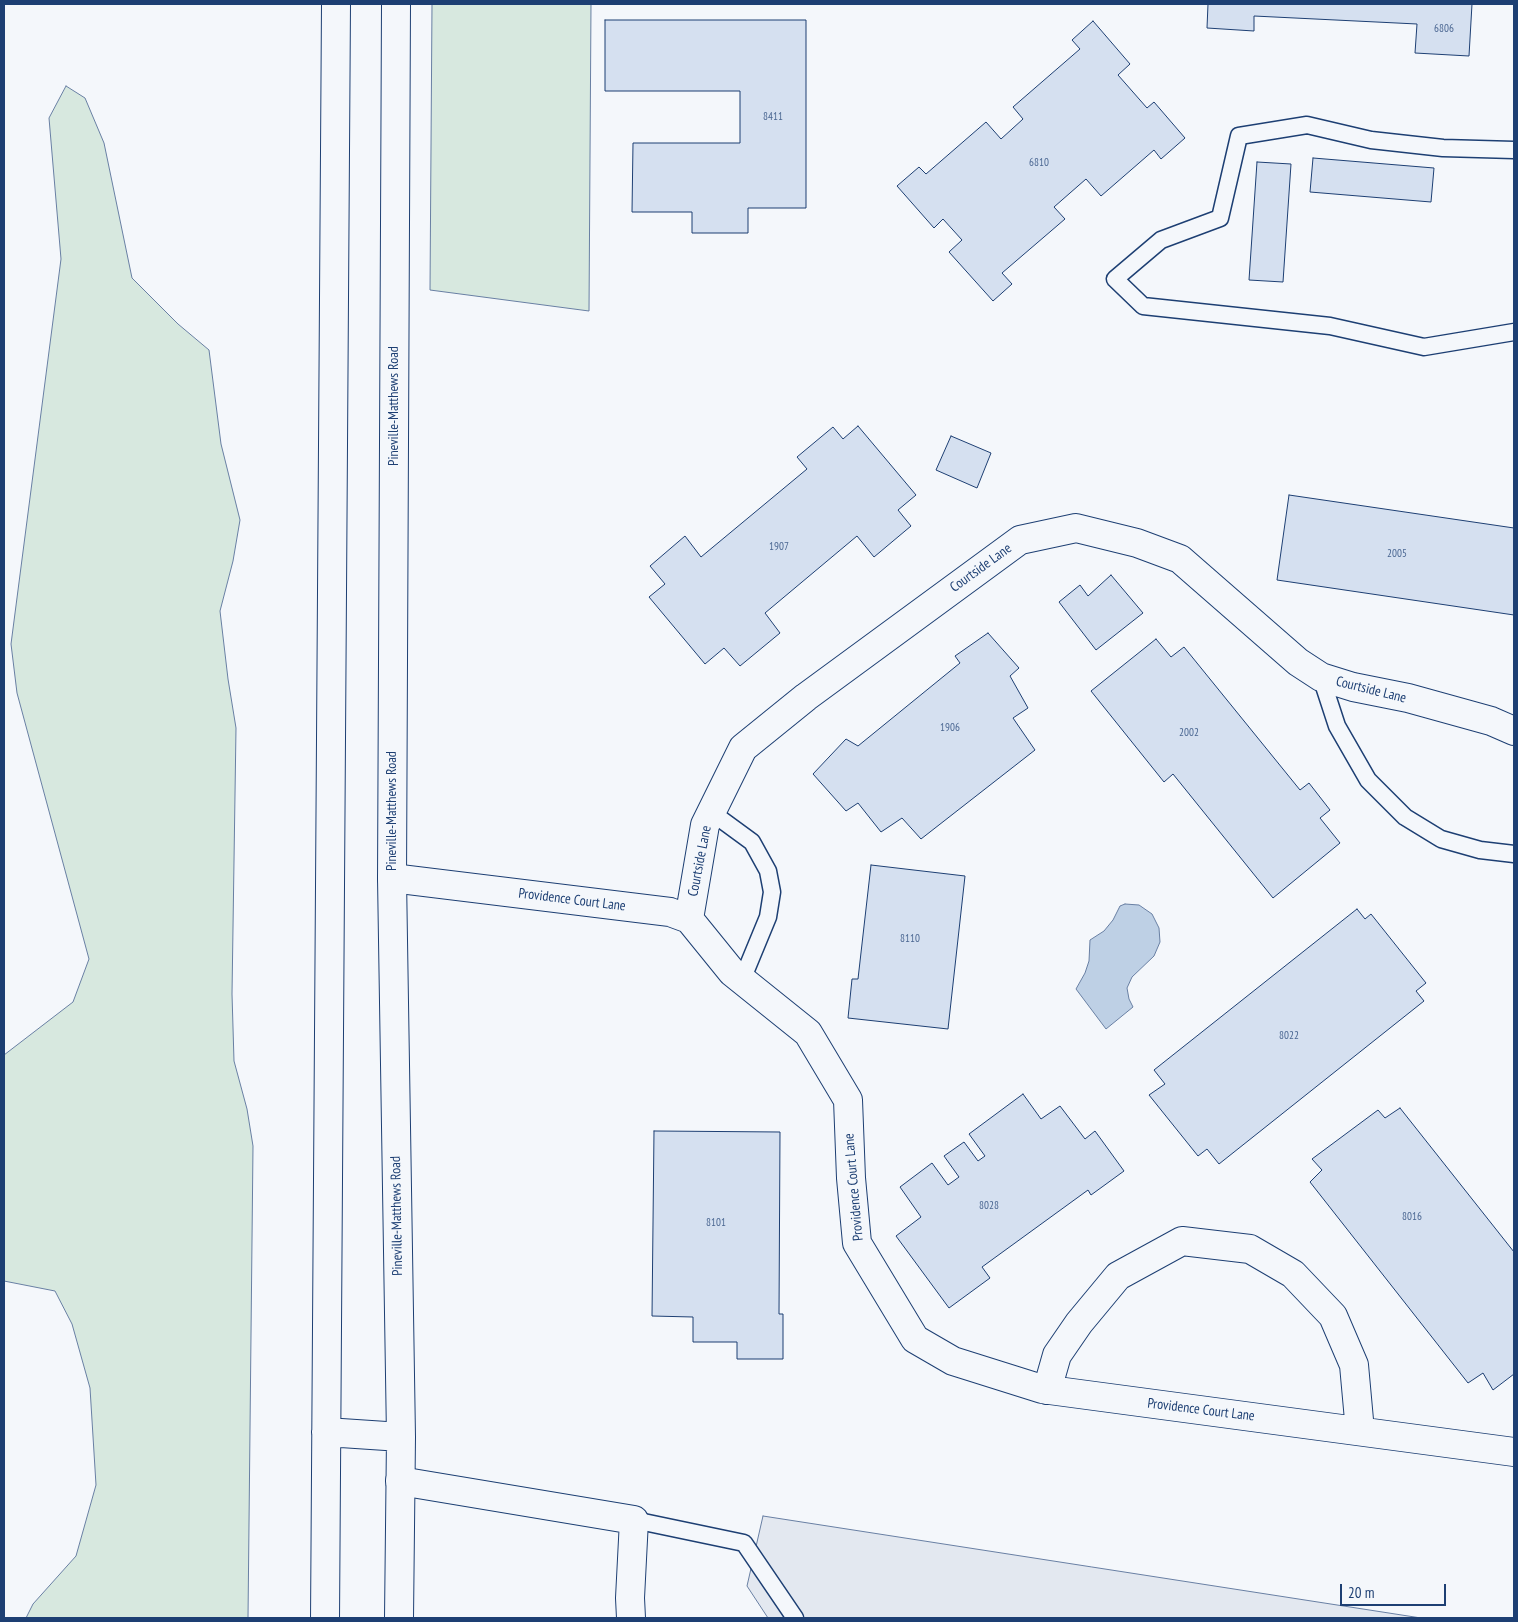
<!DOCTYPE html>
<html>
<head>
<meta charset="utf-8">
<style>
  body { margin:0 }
  #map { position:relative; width:1518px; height:1622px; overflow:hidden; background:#f4f7fb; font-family:"PT Sans Narrow",sans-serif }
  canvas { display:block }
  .frame { position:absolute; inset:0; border:5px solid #1d3f73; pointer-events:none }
  .scale { position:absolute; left:1340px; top:1584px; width:106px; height:22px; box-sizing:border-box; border:2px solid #1d3f73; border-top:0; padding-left:6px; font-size:15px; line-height:18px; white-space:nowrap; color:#1d3f73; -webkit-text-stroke:4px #f4f7fb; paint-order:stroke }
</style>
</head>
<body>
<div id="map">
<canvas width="1518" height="1622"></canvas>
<div class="frame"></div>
<div class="scale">20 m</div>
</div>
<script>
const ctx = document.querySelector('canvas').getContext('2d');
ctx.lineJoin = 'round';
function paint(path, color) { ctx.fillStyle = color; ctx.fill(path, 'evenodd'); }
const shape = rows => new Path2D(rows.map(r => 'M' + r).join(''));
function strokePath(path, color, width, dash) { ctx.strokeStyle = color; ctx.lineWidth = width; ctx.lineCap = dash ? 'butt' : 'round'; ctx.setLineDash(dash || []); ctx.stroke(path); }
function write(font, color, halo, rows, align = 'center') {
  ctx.font = font + ' "PT Sans Narrow",sans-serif'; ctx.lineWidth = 4; ctx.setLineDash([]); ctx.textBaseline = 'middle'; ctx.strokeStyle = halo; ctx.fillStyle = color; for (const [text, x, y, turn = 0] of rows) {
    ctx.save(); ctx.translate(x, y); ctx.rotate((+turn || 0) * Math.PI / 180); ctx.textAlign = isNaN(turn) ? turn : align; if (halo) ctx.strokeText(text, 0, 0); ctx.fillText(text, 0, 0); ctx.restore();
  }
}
const green = shape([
  [432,4,591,4,589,311,430,290,432,4],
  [66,86,85,98,104,143,132,278,178,324,209,350,221,444,240,520,233,561,220,611,228,679,236,728,232,994,234,1061,247,1109,253,1146,248,1618,26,1618,33,1604,76,1556,96,1485,90,1388,72,1324,55,1291,4,1281,4,1055,73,1002,89,959,17,693,11,644,61,259,49,118,66,86]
]);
const parking = shape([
  [763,1516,1421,1618,768,1618,747,1586,763,1516]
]);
const water = shape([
  [1125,904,1139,905,1152,914,1159,928,1160,942,1154,956,1132,977,1127,988,1129,999,1133,1007,1106,1029,1076,989,1085,973,1089,961,1090,940,1104,931,1113,920,1120,906,1125,904]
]);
const building = shape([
  [1208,4,1472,4,1469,56,1415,53,1417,24,1254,16,1254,31,1207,28,1208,4],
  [605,20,806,20,806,208,748,208,748,233,692,233,692,212,632,212,633,143,740,143,740,91,605,91,605,20],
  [1093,21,1130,64,1118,75,1147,108,1154,102,1185,138,1161,159,1154,150,1101,196,1086,179,1054,207,1065,219,1002,273,1012,284,993,301,949,252,962,240,943,219,934,228,897,186,919,167,926,174,986,122,1001,139,1023,119,1013,107,1080,49,1072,40,1093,21],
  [1313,158,1434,168,1431,202,1310,192,1313,158],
  [1257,162,1291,164,1283,282,1249,280,1257,162],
  [858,426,916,495,898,510,911,526,874,557,857,536,765,613,780,633,740,666,724,648,705,664,649,597,665,584,650,566,685,536,701,557,807,469,797,457,833,427,843,439,858,426],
  [951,436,991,453,977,488,936,470,951,436],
  [1289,495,1514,528,1514,615,1277,580,1289,495],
  [1111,575,1143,613,1096,650,1059,602,1080,585,1088,596,1111,575],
  [988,633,1019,668,1010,676,1028,708,1013,718,1035,750,921,839,902,818,881,832,858,803,846,811,813,774,846,739,858,746,960,663,955,656,988,633],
  [1156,639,1171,657,1184,647,1300,790,1309,783,1330,810,1320,818,1340,843,1273,898,1173,774,1164,782,1091,691,1156,639],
  [871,865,965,876,948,1029,848,1018,852,979,858,979,871,865],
  [1357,909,1365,919,1371,914,1426,983,1416,991,1424,1001,1219,1164,1207,1149,1198,1156,1149,1095,1165,1084,1154,1070,1357,909],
  [1023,1094,1041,1119,1060,1106,1085,1139,1095,1131,1124,1171,1091,1195,1088,1190,982,1267,990,1278,949,1308,896,1236,921,1217,900,1187,932,1163,948,1185,959,1177,944,1156,964,1142,978,1161,985,1156,969,1134,1023,1094],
  [1400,1108,1514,1252,1514,1374,1493,1390,1483,1373,1468,1383,1310,1182,1322,1170,1312,1159,1378,1110,1385,1118,1400,1108],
  [654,1131,780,1132,779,1314,783,1314,783,1359,737,1359,737,1342,693,1342,693,1317,652,1316,654,1131]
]);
const lane = shape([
  [1514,150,1443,148,1371,140,1307,125,1239,136,1220,218,1161,240,1115,279,1143,306,1330,326,1424,347,1514,332],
  [1321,677,1337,726,1368,780,1405,817,1441,839,1480,850,1514,854],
  [711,812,752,842,768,871,772,892,768,917,742,980],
  [634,1520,744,1543,795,1618]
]);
const street = shape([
  [392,878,670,912,689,919,732,972,808,1033,848,1100,851,1178,857,1243,915,1339,953,1361,1042,1389,1514,1452],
  [689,919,705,825,743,748,806,697,1020,540,1076,528,1137,543,1180,559,1298,662,1321,677,1353,687,1408,698,1491,721,1514,731],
  [1047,1390,1057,1355,1079,1323,1118,1276,1182,1241,1250,1249,1293,1274,1333,1316,1354,1365,1360,1431],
  [400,1481,634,1520,630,1598,631,1618]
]);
const primary = shape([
  [396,4,392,878,401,1437,399,1618],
  [326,1432,401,1437],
  [325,1618,336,4]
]);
const numberNames = [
  ["6806",1444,29],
  ["8411",773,117],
  ["6810",1039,163],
  ["1907",779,547],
  ["2005",1397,554],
  ["1906",950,728],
  ["2002",1189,733],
  ["8110",910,939],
  ["8022",1289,1036],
  ["8028",989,1206],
  ["8016",1412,1217],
  ["8101",716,1223]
];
const streetNames = [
  ["Pineville-Matthews Road",394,406,-90],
  ["Courtside Lane",981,568,-36],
  ["Courtside Lane",1371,690,14],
  ["Pineville-Matthews Road",392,811,-90],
  ["Courtside Lane",700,861,-79],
  ["Providence Court Lane",572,900,7],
  ["Providence Court Lane",854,1187,-95],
  ["Pineville-Matthews Road",397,1216,-91],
  ["Providence Court Lane",1201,1410,7]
];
paint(green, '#d7e8df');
strokePath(green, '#687fa3', 1);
paint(parking, '#e3e8f0');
strokePath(parking, '#687fa3', 1);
paint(water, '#bed0e5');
strokePath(water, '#687fa3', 1);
paint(building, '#d5e0f0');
strokePath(building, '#1d3f73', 1);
strokePath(lane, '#1d3f73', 19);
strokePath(street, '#1d3f73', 30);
strokePath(primary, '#1d3f73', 30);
strokePath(lane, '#f4f7fb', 16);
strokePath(street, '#f4f7fb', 28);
strokePath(primary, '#f4f7fb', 28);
write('11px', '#4b6792', null, numberNames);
write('14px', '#1d3f73', '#f4f7fb', streetNames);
</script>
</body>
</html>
